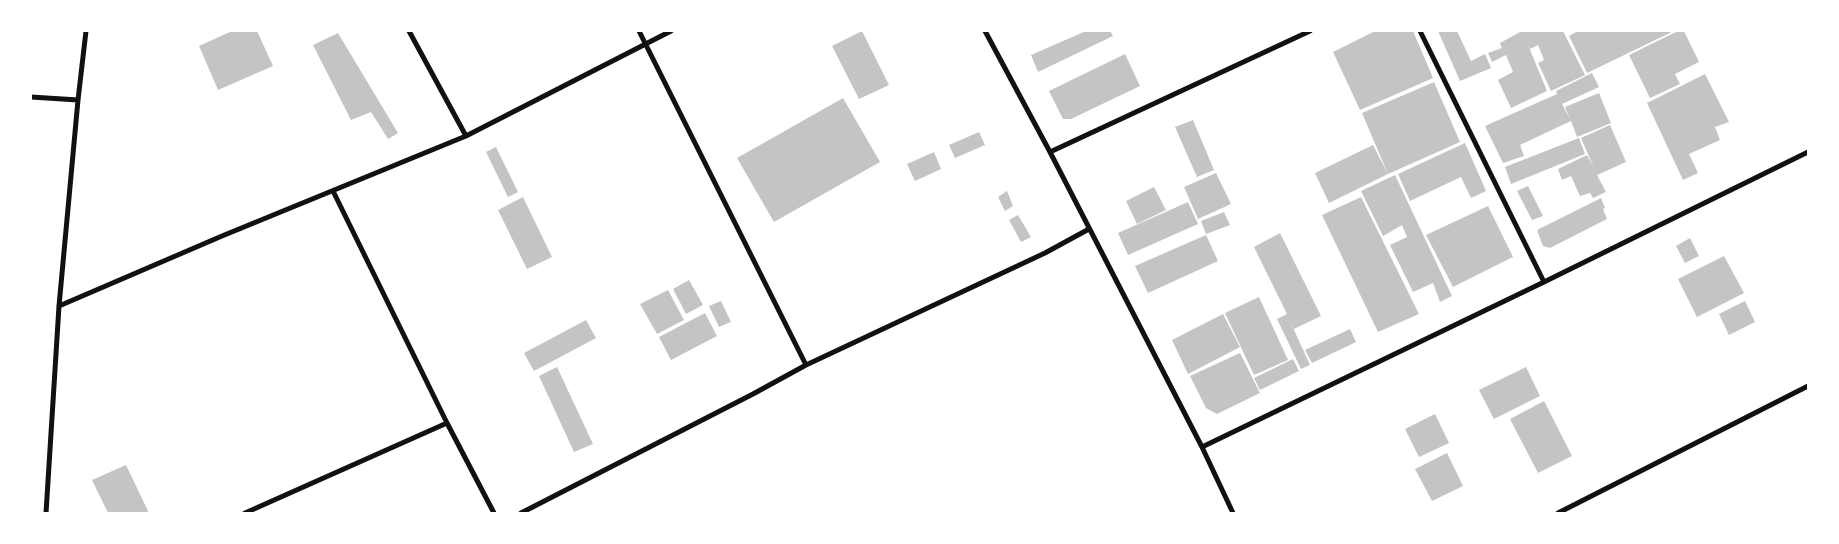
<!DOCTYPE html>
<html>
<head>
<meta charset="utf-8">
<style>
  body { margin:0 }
  #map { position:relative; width:1839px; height:544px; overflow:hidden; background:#fff; font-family:Cabin,sans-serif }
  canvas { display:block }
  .frame { position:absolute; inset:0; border:32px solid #fff; pointer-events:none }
</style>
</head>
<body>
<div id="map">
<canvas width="1839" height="544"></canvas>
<div class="frame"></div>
</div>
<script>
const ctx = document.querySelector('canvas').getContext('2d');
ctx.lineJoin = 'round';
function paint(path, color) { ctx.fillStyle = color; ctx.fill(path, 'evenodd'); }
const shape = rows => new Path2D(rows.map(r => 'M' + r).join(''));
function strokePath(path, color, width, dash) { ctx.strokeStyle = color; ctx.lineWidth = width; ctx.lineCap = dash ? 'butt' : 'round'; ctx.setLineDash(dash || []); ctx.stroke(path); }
const building = shape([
  [232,31,257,31,273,66,218,90,199,46],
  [862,31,889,85,859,99,832,46],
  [1086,31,1110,31,1113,36,1038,72,1031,55],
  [1375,31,1413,31,1433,78,1360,110,1333,52],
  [1438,31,1457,31,1471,61,1485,54,1491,68,1460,81],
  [1522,31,1563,31,1585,75,1551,91,1538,63,1544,60,1538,45,1530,49,1526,40,1547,91,1511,108,1498,80,1513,72,1506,55,1492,62,1488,53,1502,48,1500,43],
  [1578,31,1674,31,1587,73,1569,36],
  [1678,31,1684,31,1699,62,1675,74,1680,84,1650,98,1629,55],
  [338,33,398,133,388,139,371,112,351,120,313,45],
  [1125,54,1140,86,1071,119,1063,119,1049,91],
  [1592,73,1599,87,1562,104,1570,119,1565,107,1599,93,1611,123,1577,137,1571,121,1520,145,1524,156,1503,163,1485,126,1557,94,1556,91],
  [1705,74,1729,122,1715,127,1720,140,1689,154,1698,173,1683,180,1647,103],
  [1434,82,1460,142,1388,174,1362,113],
  [843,98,880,162,774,222,737,158],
  [1193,120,1214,170,1197,177,1175,127],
  [1610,125,1626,162,1597,175,1606,192,1593,198,1590,193,1580,196,1571,176,1562,180,1558,169,1587,155,1594,168,1581,138],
  [979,132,985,145,955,158,949,145],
  [1579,138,1585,154,1511,184,1505,167],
  [1465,143,1486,191,1471,198,1461,177,1410,201,1398,174],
  [1373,145,1388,174,1329,203,1315,173],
  [496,147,518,192,508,197,486,152],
  [934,152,941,169,915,181,907,164],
  [1216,173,1231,204,1198,219,1184,187],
  [1395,175,1452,296,1440,302,1433,283,1413,292,1390,245,1407,237,1402,225,1383,236,1361,191],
  [1528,186,1543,216,1532,220,1517,191],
  [1154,187,1166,210,1137,224,1126,201],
  [1007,191,1013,206,1005,211,998,197],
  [523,197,552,257,527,269,498,210],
  [1361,197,1419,314,1378,332,1322,215],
  [1601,198,1605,208,1603,209,1607,219,1550,248,1543,246,1537,230],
  [1188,202,1198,224,1128,255,1118,233],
  [1488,206,1513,257,1453,287,1426,235],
  [1224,212,1230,225,1206,234,1201,221],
  [1018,215,1031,237,1021,242,1009,220],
  [1280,233,1321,316,1294,329,1289,319,1310,365,1301,369,1277,319,1287,314,1254,247],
  [1206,235,1218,261,1148,293,1135,266],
  [1690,238,1699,256,1685,263,1676,246],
  [1724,256,1744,293,1697,317,1678,279],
  [689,280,703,305,686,314,673,289],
  [668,290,684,320,657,334,640,304],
  [1259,297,1288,360,1254,375,1225,313],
  [721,301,731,322,719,327,709,306],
  [1745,301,1755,322,1729,335,1719,314],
  [705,313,717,336,671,360,659,337],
  [1223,314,1240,347,1188,374,1172,340],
  [586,320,596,338,534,371,524,353],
  [1350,329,1356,342,1312,363,1305,350],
  [1240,353,1260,393,1217,414,1206,408,1190,376],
  [1293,359,1299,371,1260,390,1254,378],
  [557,367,593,444,574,452,539,376],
  [1526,367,1540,396,1494,419,1479,390],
  [1544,401,1572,456,1538,473,1510,419],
  [1435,414,1449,443,1419,457,1405,429],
  [1447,453,1463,486,1432,501,1415,469],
  [126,465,149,513,108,513,92,480]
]);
const minor = shape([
  [409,31,466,136],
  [639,31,806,365],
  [985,31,1050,152,1202,447,1233,513],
  [1420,31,1544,282],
  [31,97,78,100],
  [1050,152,1310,31],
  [333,191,447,423,494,513],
  [59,306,222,236,466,136,671,31],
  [1202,447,1544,282,1808,152],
  [46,513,59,306,78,100,86,31],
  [245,513,447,423],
  [521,513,753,394,806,365,1045,253,1089,229],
  [1558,513,1808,386]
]);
paint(building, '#c4c4c4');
strokePath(minor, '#111', 5);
</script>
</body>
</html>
